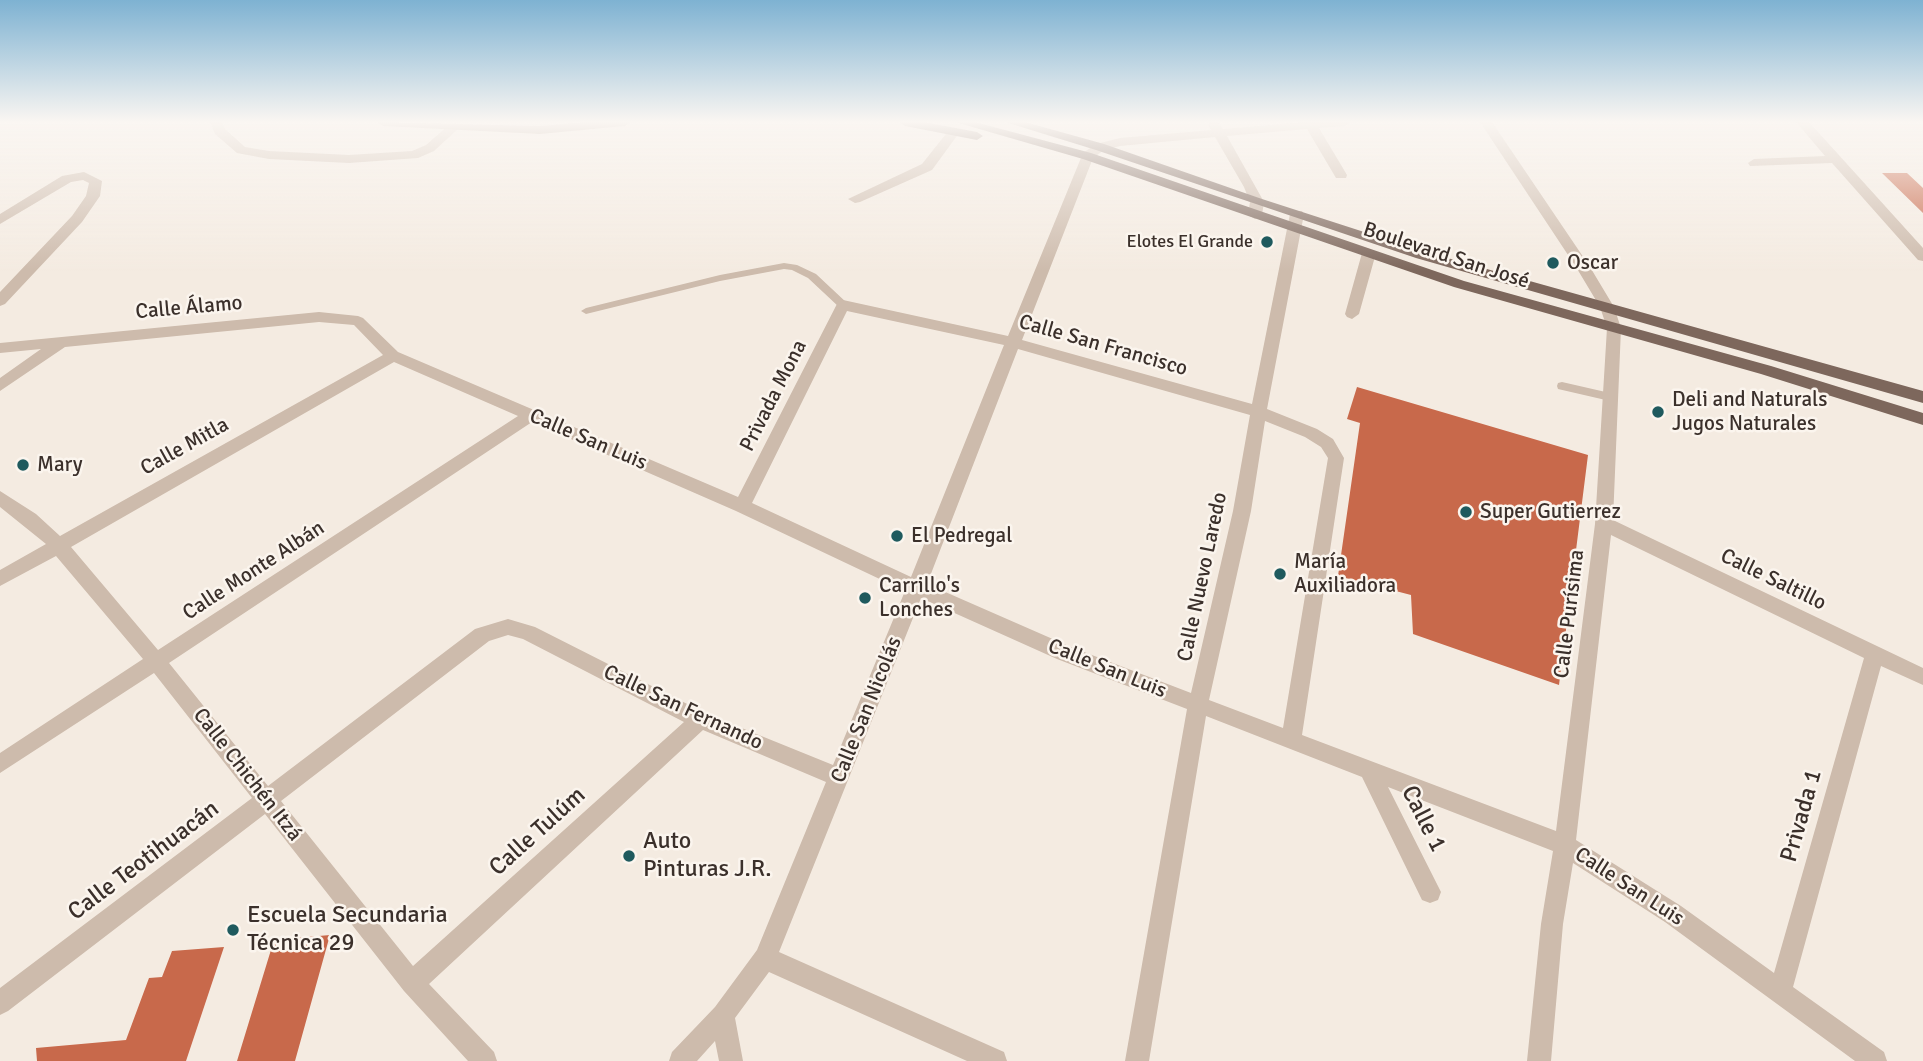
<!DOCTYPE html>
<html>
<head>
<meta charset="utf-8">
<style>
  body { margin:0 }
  canvas { display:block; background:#f4ebe1 }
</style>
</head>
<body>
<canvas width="1923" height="1061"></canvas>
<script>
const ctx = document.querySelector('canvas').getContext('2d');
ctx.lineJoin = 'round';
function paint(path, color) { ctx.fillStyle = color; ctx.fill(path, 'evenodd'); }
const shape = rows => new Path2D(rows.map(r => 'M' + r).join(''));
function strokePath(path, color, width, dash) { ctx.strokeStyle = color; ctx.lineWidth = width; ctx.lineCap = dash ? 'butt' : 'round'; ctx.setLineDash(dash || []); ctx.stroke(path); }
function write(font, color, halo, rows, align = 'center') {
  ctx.font = font + ' Signika,sans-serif'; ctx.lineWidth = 5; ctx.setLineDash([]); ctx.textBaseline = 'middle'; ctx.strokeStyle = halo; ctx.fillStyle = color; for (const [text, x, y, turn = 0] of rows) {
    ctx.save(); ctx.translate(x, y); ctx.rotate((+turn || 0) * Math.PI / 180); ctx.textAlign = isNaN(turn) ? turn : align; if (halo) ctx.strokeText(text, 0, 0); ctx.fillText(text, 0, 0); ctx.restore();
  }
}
const building = shape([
  [1882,173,1907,173,1923,188,1923,213],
  [1357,387,1588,455,1559,685,1413,634,1411,595,1338,576,1360,423,1347,419],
  [330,935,295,1061,237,1061,274,940],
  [224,947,186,1061,37,1061,36,1048,126,1040,149,978,162,977,172,951]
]);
const lane = shape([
  [784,263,797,265,816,274,847,303,847,307,839,307,808,278,792,270,784,269,720,281,586,314,581,311,586,308,720,275,784,263],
  [1562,382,1610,393,1616,397,1610,401,1558,389,1557,386,1558,383,1562,382]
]);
const street = shape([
  [210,122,222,122,225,129,245,147,269,151,349,155,412,151,426,145,450,124,460,127,434,151,418,158,349,163,269,159,237,153,215,134,210,122],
  [1211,122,1218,122,1223,129,1304,122,1351,122,1345,126,1319,128,1347,175,1346,178,1336,178,1307,129,1227,136,1264,202,1262,215,1255,219,1248,215,1250,202,1244,187,1215,137,1120,146,1104,150,1093,158,1022,340,1252,404,1290,214,1292,211,1302,211,1304,214,1267,409,1317,429,1333,439,1344,458,1302,735,1556,831,1595,524,1607,328,1600,307,1576,267,1480,122,1492,122,1590,267,1614,307,1621,328,1613,520,1923,668,1923,685,1881,666,1793,987,1884,1052,1887,1061,1855,1061,1665,922,1573,863,1563,924,1551,1061,1527,1061,1541,924,1553,851,1388,787,1441,892,1438,900,1430,903,1422,900,1362,777,1206,716,1149,1061,1125,1061,1187,709,1057,659,921,598,779,952,1004,1052,1007,1061,967,1061,769,972,735,1018,743,1061,719,1061,715,1041,697,1061,669,1061,672,1052,715,1007,757,950,826,782,703,730,429,984,494,1052,497,1061,468,1061,404,991,265,814,8,1011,0,1015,0,988,252,798,154,673,0,773,0,753,143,659,56,556,0,586,0,570,46,544,0,507,0,491,36,514,60,536,383,355,354,325,319,322,65,347,0,391,0,378,41,349,0,353,0,343,319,312,358,316,363,318,398,352,738,497,838,302,843,300,1008,336,1083,153,1096,144,1120,138,1211,130,1208,125,1211,122],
  [847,311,1004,345,911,577,752,503,847,311],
  [1018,349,1250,415,1233,511,1191,693,1071,647,927,584,1018,349],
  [394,362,518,416,158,650,71,547,394,362],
  [1265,421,1305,437,1321,447,1328,458,1283,728,1209,700,1251,511,1265,421],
  [532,422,736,511,905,591,833,765,707,714,535,627,508,619,475,629,268,786,169,663,532,422],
  [1611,535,1864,658,1774,973,1681,906,1576,840,1611,535],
  [508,635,523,639,684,722,413,966,281,801,489,641,508,635],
  [1796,122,1809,122,1923,248,1923,261,1918,260,1832,163,1750,166,1748,163,1754,159,1825,156,1796,122],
  [953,129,959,133,932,170,860,202,855,203,848,199,922,164,949,130,953,129],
  [84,172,102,181,100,196,82,222,5,304,0,306,0,292,72,216,86,196,89,183,83,180,71,182,0,224,0,214,62,176,84,172],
  [1369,249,1376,253,1359,314,1352,319,1347,317,1345,314,1362,253,1369,249]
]);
const secondary = shape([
  [377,122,540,126,586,122,631,122,625,126,540,134,383,126,377,122]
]);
const primary = shape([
  [899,122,924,122,977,132,983,136,977,140,905,126,899,122],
  [955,122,975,122,1091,153,1464,281,1771,366,1923,413,1923,425,1761,374,1454,287,1083,159,955,122],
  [1005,122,1025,122,1104,144,1262,199,1426,252,1923,391,1923,403,1416,258,1096,150,1005,122]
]);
const markers = [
  [1267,242,7,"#1f5a5e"],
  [1553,263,7,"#1f5a5e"],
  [1658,412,7,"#1f5a5e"],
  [23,465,7,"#1f5a5e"],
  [1466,512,7,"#1f5a5e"],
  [897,536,7,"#1f5a5e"],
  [1280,574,7,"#1f5a5e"],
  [865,598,7,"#1f5a5e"],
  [629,856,7,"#1f5a5e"],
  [233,930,7,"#1f5a5e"]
];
const farPoinames = [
  ["Elotes El Grande",1253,242]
];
const streetNames = [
  ["Boulevard San José",1446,256,18],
  ["Calle Álamo",189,308,-5],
  ["Calle San Francisco",1103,346,16],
  ["Privada Mona",774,396,-63],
  ["Calle San Luis",588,440,23],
  ["Calle Mitla",185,447,-29],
  ["Calle Monte Albán",254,571,-33],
  ["Calle Nuevo Laredo",1203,577,-78],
  ["Calle Saltillo",1773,580,26],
  ["Calle Purísima",1570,614,-83],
  ["Calle San Luis",1107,669,22],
  ["Calle San Fernando",683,708,25],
  ["Calle San Nicolás",867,710,-68],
  ["Calle Chichén Itzá",247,775,52],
  ["Calle San Luis",1629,887,33]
];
const poiNames = [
  ["Oscar",1567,263],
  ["Deli and Naturals",1672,400],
  ["Jugos Naturales",1672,424],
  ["Mary",37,465],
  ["Super Gutierrez",1480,512],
  ["El Pedregal",911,536],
  ["María",1294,562],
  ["Auxiliadora",1294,586],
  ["Carrillo's",879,586],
  ["Lonches",879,610]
];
const nearStreetnames = [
  ["Privada 1",1802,816,-74],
  ["Calle 1",1423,819,63],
  ["Calle Tulúm",538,832,-42],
  ["Calle Teotihuacán",144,861,-37]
];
const nearPoinames = [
  ["Auto",643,842],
  ["Pinturas J.R.",643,870],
  ["Escuela Secundaria",247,916],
  ["Técnica 29",247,944]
];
paint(building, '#c8694b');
paint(lane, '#cdbbac');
paint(street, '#cdbbac');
paint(secondary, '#a18a7d');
paint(primary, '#7d675c');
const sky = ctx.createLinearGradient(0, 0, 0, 271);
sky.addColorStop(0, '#7eb2d2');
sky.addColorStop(0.45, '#faf6f2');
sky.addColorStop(1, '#faf6f200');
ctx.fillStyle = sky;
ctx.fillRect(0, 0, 1923, 271);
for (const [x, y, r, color] of markers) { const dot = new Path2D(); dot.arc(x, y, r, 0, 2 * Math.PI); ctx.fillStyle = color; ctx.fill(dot); strokePath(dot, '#fbf5ee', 2.5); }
write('18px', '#3b302b', '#fbf5ee', farPoinames, 'right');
write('21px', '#3b302b', '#fbf5ee', streetNames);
write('21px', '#3b302b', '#fbf5ee', poiNames, 'left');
write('24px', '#3b302b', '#fbf5ee', nearStreetnames);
write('24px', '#3b302b', '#fbf5ee', nearPoinames, 'left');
</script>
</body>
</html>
